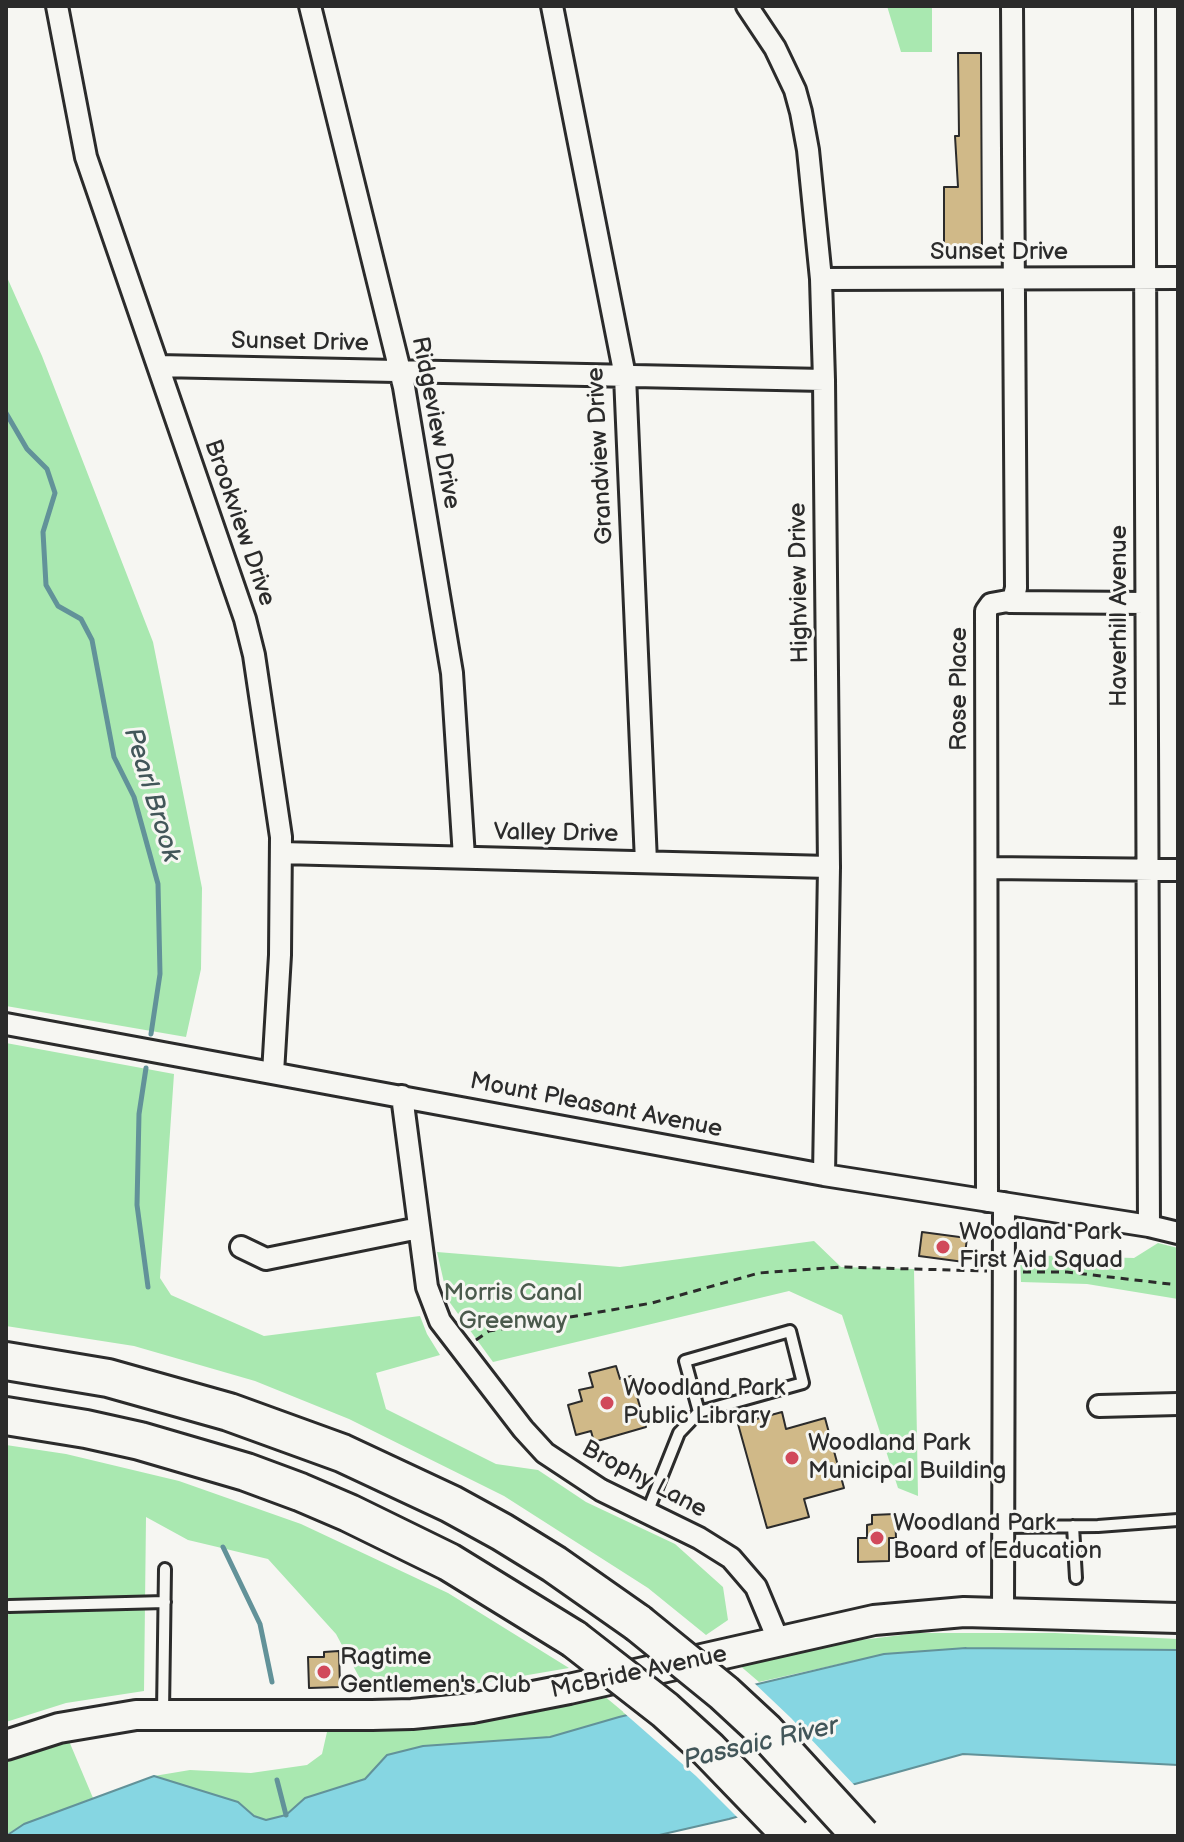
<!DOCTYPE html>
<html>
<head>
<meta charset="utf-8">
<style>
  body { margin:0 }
  #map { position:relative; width:1184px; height:1842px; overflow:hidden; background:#f6f6f2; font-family:"Balsamiq Sans",sans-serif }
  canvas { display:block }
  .frame { position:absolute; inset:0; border:8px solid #2b2b2b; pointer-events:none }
</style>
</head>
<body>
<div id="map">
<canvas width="1184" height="1842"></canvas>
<div class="frame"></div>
</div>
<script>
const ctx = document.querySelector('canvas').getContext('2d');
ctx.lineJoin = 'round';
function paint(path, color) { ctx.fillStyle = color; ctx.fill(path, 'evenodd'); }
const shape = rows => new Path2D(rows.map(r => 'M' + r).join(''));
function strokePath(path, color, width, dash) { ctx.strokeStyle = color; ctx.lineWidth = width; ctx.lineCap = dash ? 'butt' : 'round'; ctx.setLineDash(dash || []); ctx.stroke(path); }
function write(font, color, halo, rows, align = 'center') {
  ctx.font = font + ' "Balsamiq Sans",sans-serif'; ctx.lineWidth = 6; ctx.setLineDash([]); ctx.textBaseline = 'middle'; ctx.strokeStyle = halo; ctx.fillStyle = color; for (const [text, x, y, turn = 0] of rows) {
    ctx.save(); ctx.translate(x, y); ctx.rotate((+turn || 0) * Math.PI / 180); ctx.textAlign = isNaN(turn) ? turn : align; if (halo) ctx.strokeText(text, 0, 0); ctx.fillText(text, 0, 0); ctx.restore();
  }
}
const green = shape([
  [887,6,932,6,932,52,901,52],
  [6,275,42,356,153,642,202,888,201,969,186,1037,6,1006],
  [6,1043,174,1074,160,1278,171,1295,264,1336,420,1316,427,1334,440,1355,376,1373,386,1409,496,1464,538,1470,586,1502,675,1544,723,1587,728,1620,706,1635,648,1588,504,1496,349,1419,255,1381,134,1346,6,1326],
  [814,1241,841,1267,914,1269,918,1496,898,1488,842,1315,789,1291,493,1362,448,1300,437,1252,620,1267],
  [1158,1243,1178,1248,1178,1299,1087,1284,1021,1282,1020,1255,1134,1258],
  [6,1445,66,1454,179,1481,301,1524,448,1593,569,1668,481,1683,365,1688,336,1634,268,1559,188,1540,146,1517,144,1691,66,1703,6,1722],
  [918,1633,1055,1633,1178,1639,1178,1650,966,1648,884,1654,759,1682,738,1664,812,1646],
  [603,1695,627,1715,550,1737,423,1746,388,1755,365,1779,305,1798,286,1815,266,1820,254,1816,238,1802,154,1776,190,1770,251,1773,307,1765,322,1754,327,1732,473,1723],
  [69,1741,93,1798,24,1824,6,1835,6,1758]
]);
const water = shape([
  [966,1648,1178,1650,1178,1765,963,1754,729,1819,655,1836,6,1836,24,1824,154,1776,238,1802,254,1816,266,1820,286,1815,305,1798,365,1779,387,1755,423,1746,550,1737,619,1717,884,1654,966,1648]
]);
const pier = shape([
  [751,1680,791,1718,857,1788,740,1820,696,1776,623,1712]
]);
const stream = shape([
  [6,413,27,449,47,469,55,493,43,532,46,585,58,606,81,619,92,640,114,757,134,797,158,884,160,974,151,1034],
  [146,1068,139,1114,137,1205,148,1287],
  [223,1547,260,1624,272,1682],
  [277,1780,286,1815]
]);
const building = shape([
  [958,53,981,53,982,252,944,252,944,187,958,187,955,136,959,136,958,53],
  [922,1232,967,1238,964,1262,919,1256,922,1232],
  [616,1366,620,1379,631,1376,646,1427,594,1442,591,1431,576,1435,568,1405,582,1401,579,1390,593,1387,589,1373,616,1366],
  [782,1412,786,1429,825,1418,844,1488,804,1499,809,1517,767,1528,738,1424,782,1412],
  [895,1514,896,1538,889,1538,889,1561,858,1562,858,1538,867,1538,867,1525,872,1524,872,1515,895,1514],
  [339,1651,340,1687,309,1688,308,1657,324,1657,324,1652,339,1651]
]);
const path = shape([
  [1023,1272,1067,1272,1178,1285],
  [476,1340,489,1331,652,1303,759,1273,841,1267,987,1271]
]);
const lane = shape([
  [647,1513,679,1433,699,1412,803,1383,790,1331,685,1361,699,1412],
  [1073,1526,1076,1578],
  [1003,1527,1098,1526,1178,1520],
  [9,1606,165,1602],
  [163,1712,165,1569]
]);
const street = shape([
  [57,6,86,157,245,619,254,655,281,837,280,955,273,1073],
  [310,6,404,387,452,673,464,857],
  [552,6,625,376,646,862],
  [747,6,775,48,795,90,801,112,808,150,821,279,824,380,829,867,824,1175],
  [1144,6,1149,1226],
  [821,279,1178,278],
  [158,366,824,380],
  [1009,602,1146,603],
  [281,853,829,867],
  [988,868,1178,870],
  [6,1024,824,1175,1149,1226,1178,1233],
  [402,1096,427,1287,440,1321,523,1429,545,1453,601,1490,699,1538,731,1558,756,1587,779,1642],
  [987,1201,986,611,991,604,1013,600,1016,588,1012,6],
  [241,1247,266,1259,419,1228],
  [1099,1406,1178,1404],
  [1003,1612,1004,1203]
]);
const secondary = shape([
  [6,1745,59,1728,136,1715,372,1715,412,1714,472,1708,569,1689,874,1620,964,1612,1178,1618]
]);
const highway = shape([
  [6,1361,108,1378,229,1412,342,1453,451,1504,502,1532,554,1564,638,1623],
  [6,1416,86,1429,140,1441,246,1472,300,1492,349,1513,449,1562,574,1639]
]);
const highwayBridge = shape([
  [638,1623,724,1693,765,1731,861,1836],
  [574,1639,665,1710,708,1749,792,1836]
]);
const markers = [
  [943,1247,8,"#d1495b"],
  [607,1403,8,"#d1495b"],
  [792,1458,8,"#d1495b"],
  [877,1538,8,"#d1495b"],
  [324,1672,8,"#d1495b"]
];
const streetNames = [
  ["Sunset Drive",999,253],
  ["Sunset Drive",300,343,1],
  ["Ridgeview Drive",435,423,79],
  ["Grandview Drive",601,456,-93],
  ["Brookview Drive",239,523,71],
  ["Highview Drive",800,583,-91],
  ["Haverhill Avenue",1120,616,-90],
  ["Rose Place",960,689,-90],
  ["Valley Drive",556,834,1],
  ["Mount Pleasant Avenue",596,1106,11],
  ["Brophy Lane",644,1480,28],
  ["McBride Avenue",639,1673,-12]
];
const poiNames = [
  ["Woodland Park",959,1233],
  ["First Aid Squad",959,1261],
  ["Woodland Park",623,1389],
  ["Public Library",623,1417],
  ["Woodland Park",808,1444],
  ["Municipal Building",808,1472],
  ["Woodland Park",893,1524],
  ["Board of Education",893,1552],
  ["Ragtime",340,1658],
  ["Gentlemen's Club",340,1686]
];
const parkNames = [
  ["Morris Canal",513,1294],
  ["Greenway",513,1322]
];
const waterNames = [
  ["Pearl Brook",151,795,73],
  ["Passaic River",761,1744,-13]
];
paint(green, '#a9e8b0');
paint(water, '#86d6e2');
strokePath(water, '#629299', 2);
paint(pier, '#f6f6f2');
strokePath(stream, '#629299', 5);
paint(building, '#d0b988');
strokePath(building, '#2b2b2b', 2);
strokePath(lane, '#2b2b2b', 16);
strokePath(street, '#2b2b2b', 26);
strokePath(secondary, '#2b2b2b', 34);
strokePath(highway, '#2b2b2b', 42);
strokePath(path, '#2b2b2b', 3, [8, 6]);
strokePath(lane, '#f6f6f2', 10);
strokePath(street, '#f6f6f2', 20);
strokePath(secondary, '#f6f6f2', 28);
strokePath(highway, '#f6f6f2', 36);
strokePath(highwayBridge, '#2b2b2b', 42, []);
strokePath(highwayBridge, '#f6f6f2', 36);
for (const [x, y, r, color] of markers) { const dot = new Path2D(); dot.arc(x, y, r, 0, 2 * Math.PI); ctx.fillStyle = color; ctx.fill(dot); strokePath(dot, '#f6f6f2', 3); }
write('24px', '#2b2b2b', '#f6f6f2', streetNames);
write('24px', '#2b2b2b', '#f6f6f2', poiNames, 'left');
write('24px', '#4a5a4c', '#f6f6f2', parkNames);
write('italic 26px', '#425659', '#f6f6f2', waterNames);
</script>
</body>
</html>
